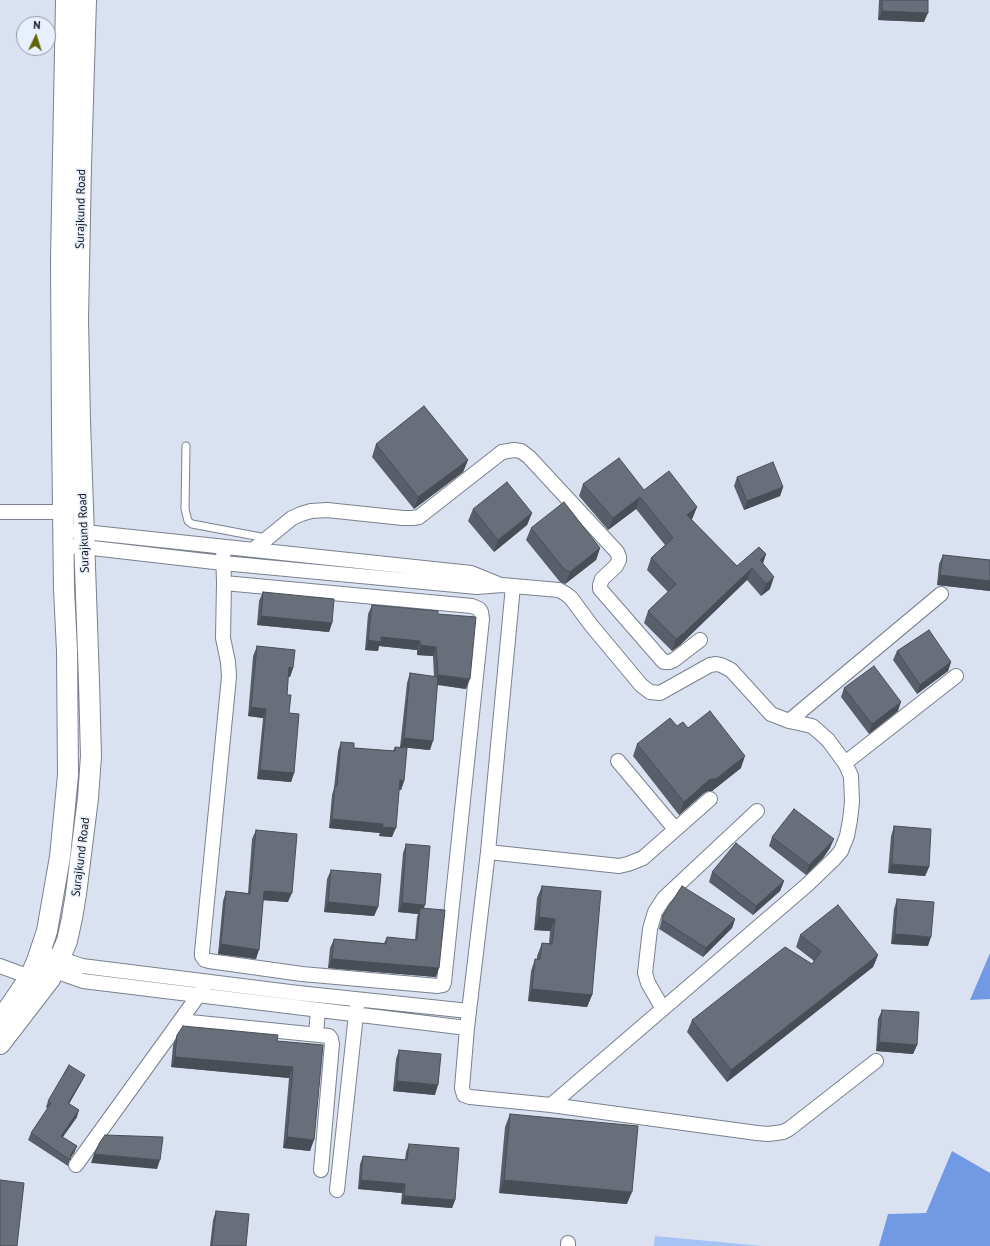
<!DOCTYPE html>
<html>
<head>
<meta charset="utf-8">
<style>
  body { margin:0 }
  #map { position:relative; width:990px; height:1246px; overflow:hidden; background:#dae2f1; font-family:"PT Sans",sans-serif }
  canvas { display:block }
  .north { position:absolute; left:16px; top:16px; width:40px; height:40px; box-sizing:border-box; background:#e8f0fe; border:1px solid #9298a2; border-radius:50%; rotate:4deg; font-size:11px; font-weight:700; line-height:16px; text-align:center; color:#101317 }
  .north::after { content:''; display:block; margin:auto; width:14px; height:18px; background:#616500; clip-path:polygon(50% 0,100% 100%,50% 72%,0 100%) }
</style>
</head>
<body>
<div id="map">
<canvas width="990" height="1246"></canvas>
<div class="north">N</div>
</div>
<script>
const ctx = document.querySelector('canvas').getContext('2d');
ctx.lineJoin = 'round';
function paint(path, color) { ctx.fillStyle = color; ctx.fill(path, 'evenodd'); }
const shape = rows => new Path2D(rows.map(r => 'M' + r).join(''));
function strokePath(path, color, width, dash) { ctx.strokeStyle = color; ctx.lineWidth = width; ctx.lineCap = dash ? 'butt' : 'round'; ctx.setLineDash(dash || []); ctx.stroke(path); }
function write(font, color, halo, rows, align = 'center') {
  ctx.font = font + ' "PT Sans",sans-serif'; ctx.lineWidth = 3; ctx.setLineDash([]); ctx.textBaseline = 'middle'; ctx.strokeStyle = halo; ctx.fillStyle = color; for (const [text, x, y, turn = 0] of rows) {
    ctx.save(); ctx.translate(x, y); ctx.rotate((+turn || 0) * Math.PI / 180); ctx.textAlign = isNaN(turn) ? turn : align; if (halo) ctx.strokeText(text, 0, 0); ctx.fillText(text, 0, 0); ctx.restore();
  }
}
const green = shape([
  [655,1236,720,1242,762,1246,654,1246]
]);
const water = shape([
  [990,953,990,999,970,1000],
  [952,1151,990,1173,990,1246,879,1246,888,1214,926,1213]
]);
const lane = shape([
  [186,446,185,509,188,521,192,524,266,538]
]);
const street = shape([
  [0,512,64,512],
  [75,531,471,573,498,584],
  [64,546,84,547,223,563,477,587,502,585,559,590,566,594,571,598,591,625,641,685,650,692,660,693,710,665,716,664,721,665,731,670,771,714,789,721,812,726,818,731,828,740,845,763,851,776,852,802,850,820,847,836,841,851,834,859,807,885,551,1105],
  [223,547,224,583,223,638,228,662,229,677,202,952,202,956,205,960,209,961,302,974,438,986,443,985,444,982,482,619,481,612,479,609,472,606,224,583],
  [253,550,292,518,301,514,311,511,327,510,403,518,413,518,419,517,502,452,514,450,521,451,529,457,617,552,619,557,619,560,616,566,602,579,600,585,600,589,661,659,664,662,669,662,674,660,700,640],
  [513,586,488,852,467,1028,462,1088,464,1095,470,1097,551,1105,757,1133,768,1134,783,1132,789,1129,876,1061],
  [789,721,941,594],
  [618,761,675,829],
  [845,763,956,676],
  [488,852,610,865,619,866,628,864,643,858,710,799],
  [52,956,82,966,298,993,469,1011],
  [0,966,30,977],
  [46,968,83,981,467,1028],
  [663,1009,648,983,645,973,650,929,655,912,664,898,757,811],
  [180,1021,329,1036,331,1039,332,1044,321,1170],
  [316,1034,318,1010],
  [76,1165,203,989],
  [337,1190,357,1005],
  [568,1246,568,1243]
]);
const secondary = shape([
  [0,1021,30,977,37,961,47,931,60,857,68,775,67,651,64,589,62,425,61,260,66,0],
  [0,1044,50,979,54,971,67,941,72,918,76,894,88,798,91,756,89,682,80,421,78,319,81,166,86,0]
]);
const wall = shape([
  [879,0,928,0,924,22,878,20],
  [376,444,468,460,463,472,414,509,372,457],
  [737,477,783,487,780,496,744,510,734,486],
  [583,484,644,490,697,507,692,519,691,520,737,566,766,554,763,563,770,589,761,596,747,580,680,645,672,651,644,623,648,611,668,592,647,570,651,558,665,545,636,509,608,530,579,496],
  [473,509,532,513,527,525,494,552,468,521],
  [531,528,600,548,596,560,565,584,560,582,526,540],
  [943,555,990,560,990,591,937,585,939,564],
  [263,592,332,623,329,632,257,625,259,601],
  [372,605,438,614,466,689,437,685,430,750,400,747,407,683,410,673,434,677,433,656,417,655,417,650,379,646,378,651,365,650,368,614],
  [257,646,293,668,290,677,288,677,287,695,294,773,291,782,257,779,263,718,248,716,253,656],
  [897,651,951,662,948,671,917,694,893,660],
  [844,688,898,711,869,734,841,697],
  [677,726,688,728,741,768,712,791,708,791,704,793,679,815,633,756,637,744],
  [341,742,354,748,393,751,395,747,404,781,401,790,399,790,392,837,379,836,380,833,329,828,332,795,334,788,338,751],
  [894,826,929,867,925,876,888,873,891,836],
  [256,830,288,902,263,900,256,959,218,954,223,901,226,891,248,893,252,839],
  [772,837,830,848,823,858,806,875,769,846],
  [406,844,424,908,436,977,328,968,330,948,334,939,384,943,387,937,415,940,417,917,418,914,398,912,403,853],
  [331,870,378,907,374,916,324,912,327,879],
  [712,872,784,881,780,891,753,915,709,882],
  [542,886,592,995,587,1007,528,1001,531,971,535,959,537,959,537,956,542,943,549,944,550,931,534,930,537,898],
  [897,899,928,946,891,944,894,909],
  [663,915,735,919,732,928,703,957,659,929],
  [800,935,878,955,873,967,727,1082,687,1032,692,1020,812,964,814,961,796,947],
  [882,1010,917,1045,913,1054,876,1051,878,1019],
  [177,1035,277,1041,323,1045,310,1151,283,1148,289,1078,171,1067,173,1045],
  [399,1050,435,1095,393,1091,396,1059],
  [85,1075,82,1081,69,1104,77,1117,63,1137,77,1146,74,1153,70,1158,68,1166,28,1140,31,1133,48,1109,46,1107,48,1101],
  [510,1114,627,1204,499,1193,505,1127],
  [409,1144,455,1200,452,1208,401,1204,402,1193,358,1189,360,1164,363,1156,405,1160,406,1152],
  [216,1211,246,1246,210,1246,213,1220]
]);
const shadedWall = shape([
  [882,11,928,13,924,22,878,20],
  [468,460,463,472,414,509,418,497],
  [783,487,780,496,744,510,747,501],
  [640,497,636,509,608,530,613,518],
  [697,507,692,519,682,527,687,515],
  [532,513,527,525,494,552,498,540],
  [600,548,596,560,565,584,570,572],
  [766,554,762,566,760,560],
  [752,568,747,580,680,645,672,651,676,639],
  [940,575,990,581,990,591,937,585],
  [774,577,770,589,761,596,766,584],
  [261,616,332,623,329,632,257,625],
  [381,637,420,641,417,650,379,646,378,651,365,650,368,640],
  [420,645,436,647,433,656,417,655],
  [951,662,948,671,917,694,920,685],
  [289,667,293,668,290,677,286,676],
  [438,675,470,679,466,689,435,684],
  [901,702,898,711,869,734,872,724],
  [251,707,266,709,263,718,248,716],
  [404,738,433,741,430,750,400,747],
  [745,756,741,768,712,791,708,791,704,793,679,815,684,802,709,780],
  [260,770,294,773,291,782,257,779],
  [400,780,404,781,401,790,397,789],
  [332,819,383,824,380,833,329,828],
  [382,827,396,828,392,837,379,836],
  [834,839,830,848,823,858,806,875,809,865],
  [892,864,929,867,925,876,888,873],
  [784,881,780,891,753,915,756,906],
  [264,891,292,893,288,902,261,900],
  [328,902,378,907,374,916,324,912],
  [402,903,425,905,422,914,420,908,418,914,398,912],
  [539,917,555,919,550,931,534,930],
  [735,919,732,928,703,957,706,948],
  [895,934,931,937,928,946,891,944],
  [221,944,259,950,256,959,218,954],
  [878,955,873,967,727,1082,731,1070],
  [332,959,439,968,436,977,328,968],
  [532,989,592,995,587,1007,528,1001],
  [879,1042,917,1045,913,1054,876,1051],
  [175,1057,293,1067,289,1078,171,1067],
  [85,1075,82,1081,66,1109,68,1103],
  [397,1081,438,1085,435,1095,393,1091],
  [79,1110,77,1117,59,1142,61,1136],
  [287,1137,314,1140,310,1151,283,1148],
  [77,1146,74,1153,69,1160,71,1154],
  [94,1154,160,1160,157,1169,91,1163],
  [361,1180,405,1184,402,1193,358,1189],
  [504,1180,632,1192,627,1204,499,1193],
  [404,1196,455,1200,452,1208,401,1204]
]);
const building = shape([
  [882,0,928,0,928,13,882,11,882,0],
  [424,406,468,460,418,497,376,444,424,406],
  [619,458,644,490,669,471,697,507,687,515,737,566,759,547,766,554,760,560,774,577,766,584,752,568,684,633,676,639,648,611,676,584,651,558,673,538,640,497,613,518,583,484,619,458],
  [773,462,783,487,747,501,737,477,773,462],
  [507,482,532,513,498,540,473,509,507,482],
  [564,502,600,548,570,572,564,569,531,528,564,502],
  [943,555,990,560,990,581,940,575,943,555],
  [263,592,334,599,332,623,261,616,263,592],
  [372,605,438,611,438,614,476,617,470,679,438,675,436,647,420,645,420,641,381,637,381,642,368,640,372,605],
  [929,630,951,662,920,685,897,651,929,630],
  [257,646,295,650,293,668,289,667,287,695,291,695,289,713,299,714,294,773,260,770,266,709,251,707,257,646],
  [874,666,901,702,872,724,844,688,874,666],
  [410,673,438,677,433,741,404,738,410,673],
  [710,711,745,756,716,779,712,779,709,780,684,802,637,744,670,718,677,726,683,722,688,728,710,711],
  [341,742,354,743,354,748,395,751,395,747,407,748,404,781,400,780,396,828,382,827,383,824,332,819,335,786,337,786,341,742],
  [794,809,834,839,826,848,809,865,772,837,794,809],
  [894,826,931,829,929,867,892,864,894,826],
  [256,830,297,834,292,893,264,891,259,950,221,944,226,891,250,894,256,830],
  [736,843,784,881,756,906,712,872,736,843],
  [406,844,430,846,425,905,402,903,406,844],
  [331,870,381,874,378,907,328,902,331,870],
  [542,886,601,891,592,995,532,989,535,959,540,959,542,943,552,944,555,919,539,917,542,886],
  [682,886,735,919,706,948,662,920,663,915,682,886],
  [897,899,934,902,931,937,895,934,897,899],
  [838,905,878,955,731,1070,692,1020,785,947,812,964,821,951,800,935,838,905],
  [420,908,445,910,439,968,332,959,334,939,386,944,387,937,417,940,420,908],
  [882,1010,919,1012,917,1045,879,1042,882,1010],
  [183,1026,278,1035,277,1041,323,1045,314,1140,287,1137,293,1067,175,1057,177,1035,183,1026],
  [399,1050,441,1054,438,1085,397,1081,399,1050],
  [69,1065,85,1075,68,1103,79,1110,61,1136,77,1146,71,1154,70,1160,31,1133,51,1103,48,1101,69,1065],
  [510,1114,638,1126,632,1192,504,1180,510,1114],
  [105,1135,163,1137,160,1160,94,1154,100,1142,105,1135],
  [409,1144,459,1148,455,1200,404,1196,405,1184,361,1180,363,1156,407,1160,409,1144],
  [0,1180,24,1183,17,1246,0,1246,0,1180],
  [216,1211,249,1214,246,1246,212,1246,216,1211]
]);
const streetNames = [
  ["Surajkund Road",81,209,-89],
  ["Surajkund Road",84,533,-92],
  ["Surajkund Road",81,857,-83]
];
paint(green, '#a7c3f5');
paint(water, '#729ae4');
strokePath(lane, '#7a818e', 9);
strokePath(street, '#7a818e', 16);
strokePath(secondary, '#7a818e', 22);
strokePath(lane, '#fff', 7);
strokePath(street, '#fff', 14);
strokePath(secondary, '#fff', 20);
paint(wall, '#595f6a');
paint(shadedWall, '#494e56');
paint(building, '#686f7b');
strokePath(building, '#494e56', 1);
write('12px', '#101317', '#e8f0fe', streetNames);
</script>
</body>
</html>
